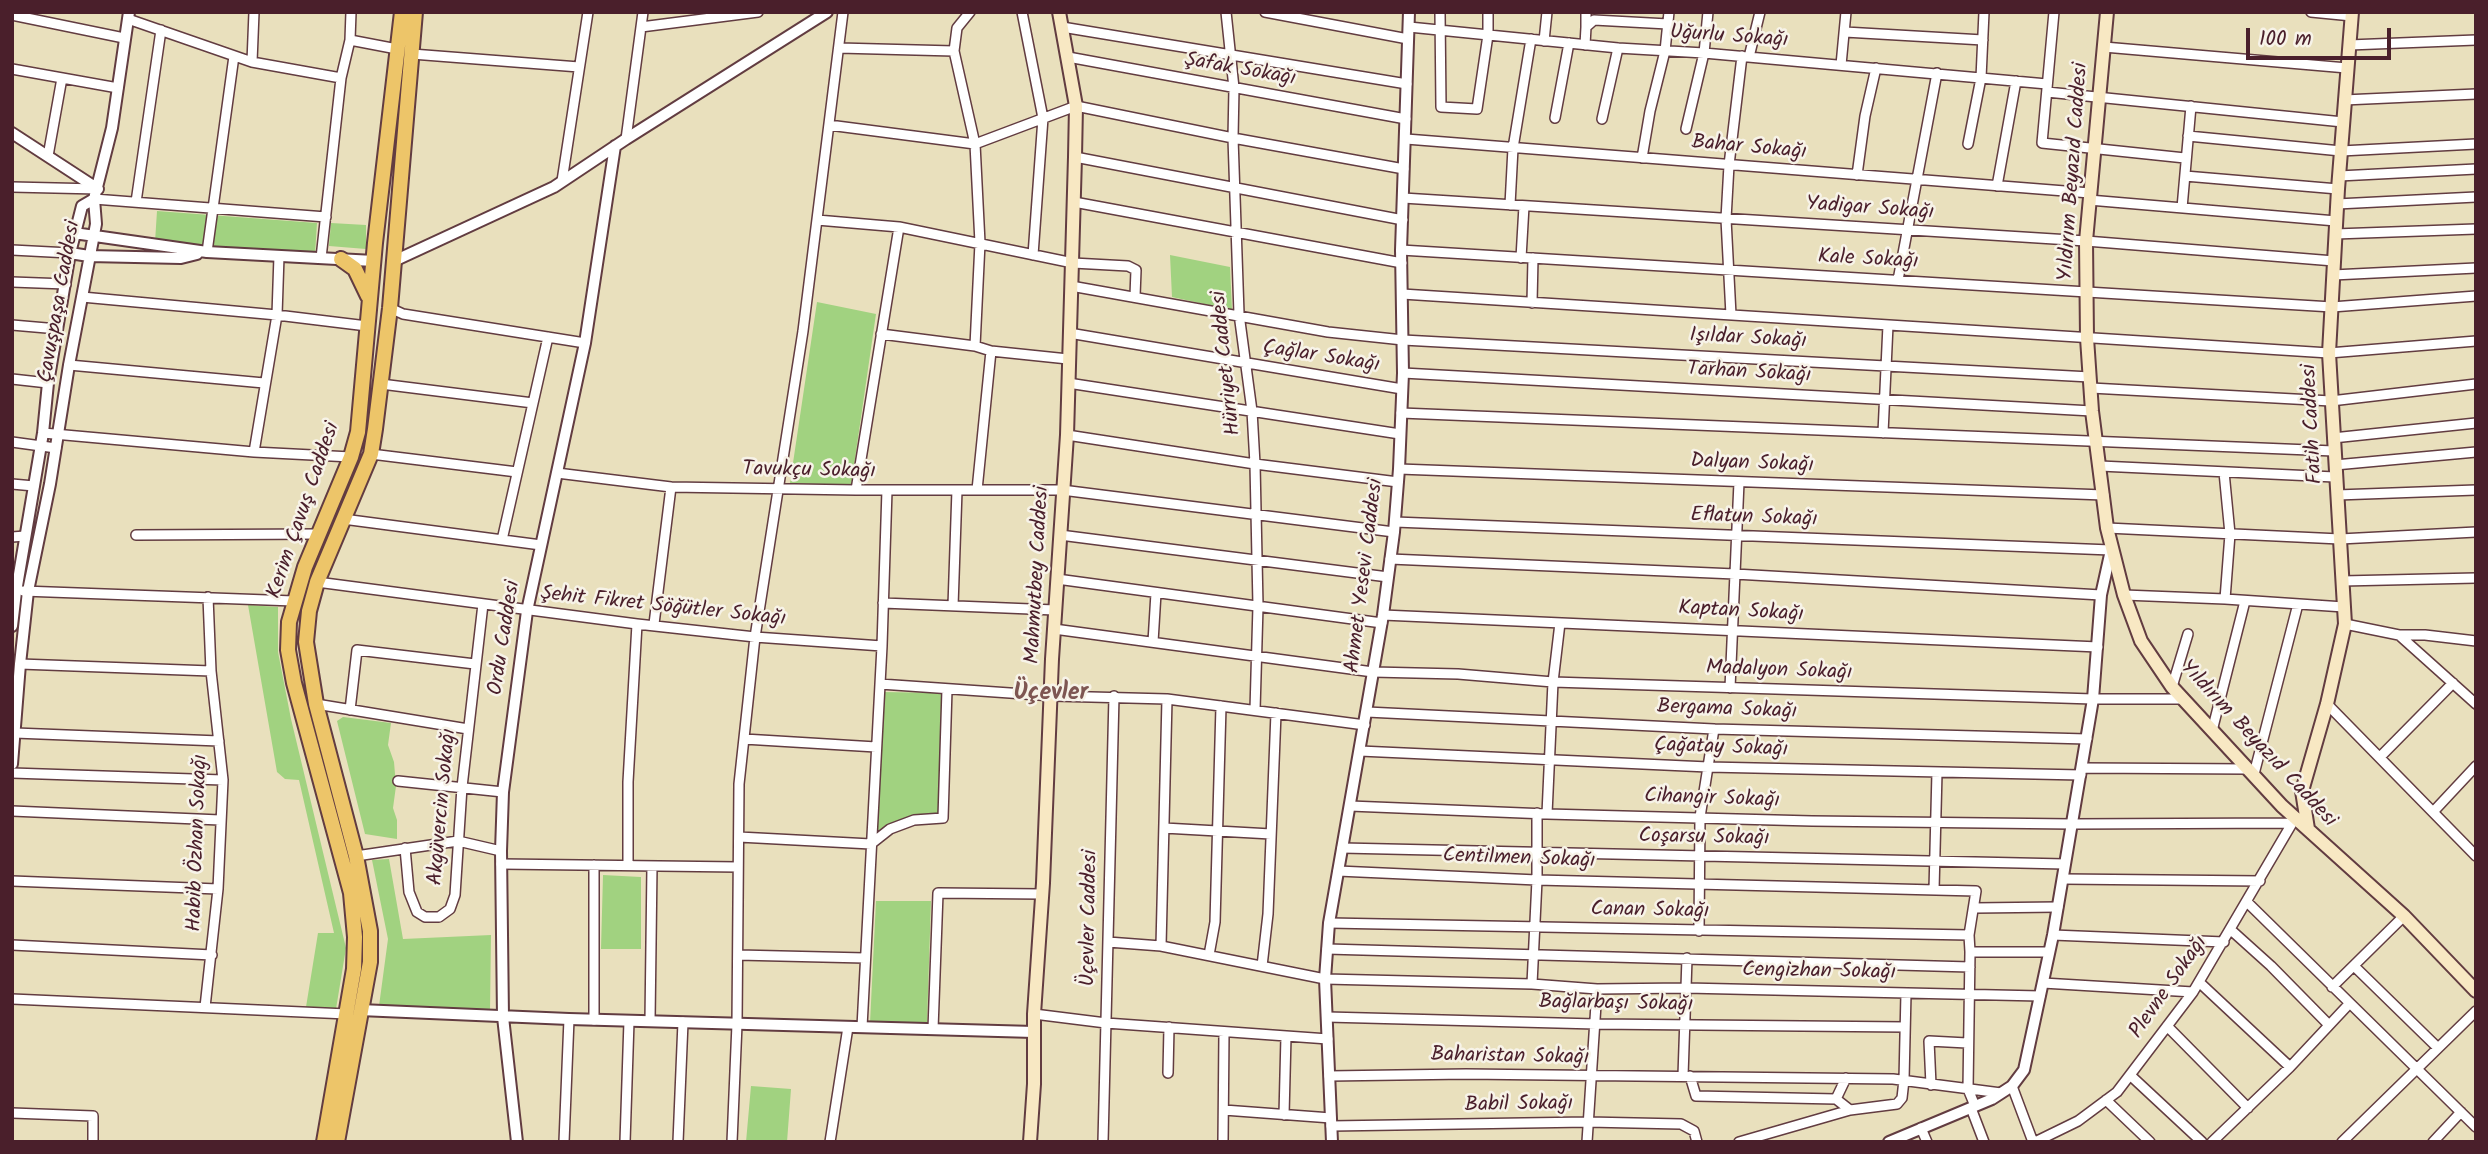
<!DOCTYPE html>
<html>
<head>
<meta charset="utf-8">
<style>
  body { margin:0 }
  #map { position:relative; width:2488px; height:1154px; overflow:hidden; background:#e9e0bd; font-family:Kalam,sans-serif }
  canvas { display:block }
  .frame { position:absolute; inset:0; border:14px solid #4a1f2b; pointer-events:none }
  .scale { position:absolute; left:2246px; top:28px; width:145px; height:32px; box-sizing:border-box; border:4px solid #4a1f2b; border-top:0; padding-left:9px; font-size:21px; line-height:24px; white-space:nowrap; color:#4a1f2b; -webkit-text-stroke:5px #f7f3e8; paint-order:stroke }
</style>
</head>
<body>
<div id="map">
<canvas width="2488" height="1154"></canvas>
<div class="frame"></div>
<div class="scale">100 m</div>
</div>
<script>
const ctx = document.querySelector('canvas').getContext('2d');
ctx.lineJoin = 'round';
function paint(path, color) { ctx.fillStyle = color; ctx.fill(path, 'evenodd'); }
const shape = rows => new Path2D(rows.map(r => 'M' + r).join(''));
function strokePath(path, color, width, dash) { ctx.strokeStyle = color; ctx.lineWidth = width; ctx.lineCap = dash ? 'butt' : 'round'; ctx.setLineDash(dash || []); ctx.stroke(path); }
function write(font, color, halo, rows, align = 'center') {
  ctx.font = font + ' Kalam,sans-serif'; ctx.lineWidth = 5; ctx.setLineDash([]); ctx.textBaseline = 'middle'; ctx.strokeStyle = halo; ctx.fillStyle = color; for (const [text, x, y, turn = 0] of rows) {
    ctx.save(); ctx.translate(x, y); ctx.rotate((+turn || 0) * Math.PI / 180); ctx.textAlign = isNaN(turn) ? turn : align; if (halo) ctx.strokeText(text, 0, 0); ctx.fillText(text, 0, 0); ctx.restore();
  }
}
const green = shape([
  [157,211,317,223,315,254,155,242],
  [331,223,366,225,366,249,329,246],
  [1170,255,1230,267,1232,310,1172,297],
  [817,302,876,314,851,486,790,483],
  [248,605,278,607,278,652,291,719,346,948,336,1009,306,1007,318,933,334,933,299,780,285,779,277,772],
  [883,692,943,693,940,816,911,817,875,833],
  [343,717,391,723,388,745,394,762,396,786,393,808,397,820,397,839,365,834,337,721],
  [389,859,403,939,491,935,490,1012,379,1006,388,939,372,860],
  [603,875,641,877,641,949,601,949],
  [876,901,931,901,927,1023,870,1023],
  [751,1086,791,1089,787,1142,746,1142]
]);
const minor = shape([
  [970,12,957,28,954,51,975,144,980,243,975,346],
  [1022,12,1043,118,1033,255],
  [1226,12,1234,88,1233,138,1239,314,1252,411,1255,464,1258,606,1255,710],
  [1265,12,1408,39],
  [1440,12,1441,107,1477,109,1488,35,1488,12],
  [2054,12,2042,143,2185,158],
  [2311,12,2352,16],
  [12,15,124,38],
  [128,19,252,62,341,78],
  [641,27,758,12],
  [1062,27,1407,84],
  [1409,27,1618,48,1704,53,2047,84],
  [1586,27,1586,12],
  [1845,32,1983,40],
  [350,40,397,49],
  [1544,41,1547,12],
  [1585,45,1586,27,1594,20,1668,24],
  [2349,45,2476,40],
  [2104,47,2347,68],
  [839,48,954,51],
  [412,54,579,67],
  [1068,57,1406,119],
  [1749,57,1760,12],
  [252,62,254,12],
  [1841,65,1846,12],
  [12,69,118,88],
  [2047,92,2343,122],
  [2344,100,2476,94],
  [1555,118,1569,43],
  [1602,119,1618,48],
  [829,125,975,144,1076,106,1233,138,1404,169],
  [1686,129,1704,53,1708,12],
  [2188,136,2341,151,2476,144],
  [626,139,643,12],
  [1406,139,2090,193],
  [1968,144,1981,78,1984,12],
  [48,156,62,78],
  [1075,157,1403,220],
  [1642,158,1650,111,1665,51,1669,12],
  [1857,175,1865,116,1876,68],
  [2185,176,2338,189],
  [2339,176,2476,169],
  [562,181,588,12],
  [1997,186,2016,81],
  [12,187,98,189],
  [1403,198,2086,241,2334,261],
  [94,199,326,217],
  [2089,200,2336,221],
  [136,202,161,30],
  [1074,202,1402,263],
  [2337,204,2476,197],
  [1510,205,1513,148,1531,39],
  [2182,208,2191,106],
  [817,220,899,227,1073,263,1128,266,1136,270,1135,296],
  [2335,234,2476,229],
  [12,250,70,253],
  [1401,250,2332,307,2476,296],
  [207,252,234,56],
  [321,258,341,78,350,40,351,12],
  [1521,258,1524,206],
  [2333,275,2476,268],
  [1898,280,1937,73],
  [12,282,66,284],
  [1071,286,1328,332,1403,340,2090,377],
  [1402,294,2329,353,2476,341],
  [82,297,277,315,367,326],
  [1532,303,1533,258],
  [390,308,403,314,585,343],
  [1731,315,1726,219,1729,165,1742,56],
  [12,325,58,329],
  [1069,333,1402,389],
  [881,334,975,346,991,351,1068,359],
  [69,365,264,383],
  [1403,373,2092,411],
  [12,379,48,383],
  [1068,383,1400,434],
  [381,384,533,403],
  [2091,388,2331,401,2476,384],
  [1401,413,2334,451],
  [43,433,254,452,351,457],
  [1883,433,1888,325],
  [1067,435,1255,464,1398,482],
  [2333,438,2476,423],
  [12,442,56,448],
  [254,452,277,315,279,256],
  [371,454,517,472],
  [2335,465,2476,452],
  [2100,466,2335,477],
  [1399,469,2104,495],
  [2224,472,2230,534,2225,599],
  [557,473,671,487,856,490,1062,490,1394,532],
  [12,484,34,486],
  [856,490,899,227],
  [977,490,991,351],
  [2337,495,2476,490],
  [343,519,541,545],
  [1395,522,2111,550],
  [2107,528,2340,539,2476,532],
  [136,535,320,534],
  [1060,535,1388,577],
  [12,537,25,536],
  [502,540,548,337],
  [1390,559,1735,574,2101,595],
  [1057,579,1382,623],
  [2342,581,2476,578],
  [317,582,637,624,755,637,882,646],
  [23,591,294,601],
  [2124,595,2225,599,2344,607],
  [883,603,1055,610],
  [953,606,957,490],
  [1383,615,2098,647],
  [654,624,671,487],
  [2345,624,2399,635,2425,635,2476,641],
  [1054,629,1373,672,1458,674,1553,682,2093,699,2183,699],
  [2399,635,2476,704],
  [1153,642,1156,593],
  [20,664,211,671],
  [880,684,1053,696,1167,699,1365,725],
  [2172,687,2188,634],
  [1730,688,1739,482],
  [1167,699,1161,946,1325,979,1532,984,1597,989,1686,988,2040,996],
  [316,704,468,729],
  [2327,704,2476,856],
  [350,710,357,650,475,664],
  [1367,712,1714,729,2087,739],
  [2212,731,2245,601],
  [15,733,219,741],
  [744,739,876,747],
  [1360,751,1708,767,2081,775],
  [2380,757,2453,683],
  [2082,768,2249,769],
  [12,773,223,780],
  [2254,774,2298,604],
  [398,781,503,792],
  [1350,806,1547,814,1812,821,2072,824,2292,823],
  [12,811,220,820],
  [2433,812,2476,766],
  [1547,814,1553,682,1560,623],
  [1164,828,1271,834],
  [739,837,871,844,890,829,914,820,943,818,947,689],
  [405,848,409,892,417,912,425,917,439,917,450,909,455,895,462,787,483,604],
  [1342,848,2065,864],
  [356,856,458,841,501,851],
  [501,864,738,867],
  [628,865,628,782,637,624],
  [1338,871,1537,880,1976,891,1969,935,1970,952,2049,952],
  [2063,879,2260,881],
  [12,881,218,889],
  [1934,890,1937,772],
  [2247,902,2476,1127],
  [1975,908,2058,907],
  [1329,923,1969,935],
  [2231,930,2271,966,2329,1025],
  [1699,931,1700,817,1714,729],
  [2053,935,2224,942],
  [1108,942,1161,946],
  [12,945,212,955],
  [1327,949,1970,967],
  [1970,952,1968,1089,1975,1106],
  [738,955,865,958],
  [1209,955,1215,922,1221,706],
  [1262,966,1268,914,1276,713],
  [2354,966,2438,1048],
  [2199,982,2290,1067],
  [2043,983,2193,992],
  [1532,984,1537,880,1537,813],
  [2332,987,2404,916],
  [12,999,347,1014],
  [205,1007,218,889,223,780,211,671,208,597],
  [1034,1014,1106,1023,1328,1039],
  [1327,1017,1596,1024,1905,1027],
  [594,1020,594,865],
  [650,1021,652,866],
  [2167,1026,2248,1108],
  [862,1027,882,646,887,490],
  [933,1029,938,893,1042,894],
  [1168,1073,1169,1027],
  [2130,1075,2202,1142],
  [1329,1076,1466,1074,1893,1079,2001,1093],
  [1683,1076,1687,958],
  [1690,1076,1696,1096,1836,1099,1850,1110],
  [1931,1085,1929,1041,1967,1043],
  [2012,1086,2033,1142],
  [1836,1099,1846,1078],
  [2106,1100,2150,1142],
  [1971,1108,1984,1142],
  [1224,1110,1331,1118],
  [12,1113,93,1116,93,1142],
  [1284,1115,1286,1036],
  [1331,1126,1588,1122,1681,1124,1694,1131,1697,1142],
  [1921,1128,1927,1142],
  [564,1142,569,1019],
  [625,1142,629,1021],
  [678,1142,683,1022],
  [732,1142,737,1024,739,784,755,637,803,331,843,12],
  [830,1142,848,1027],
  [1103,1142,1114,696],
  [1223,1142,1224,1032],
  [1587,1142,1597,989],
  [1739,1142,1850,1110,1897,1104,1902,1098,1904,1080,1906,993],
  [2035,1142,2078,1121,2117,1092,2193,992,2294,820],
  [2212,1142,2290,1067,2349,1004],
  [2342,1142,2476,1011],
  [2433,1142,2461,1112]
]);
const tertiary = shape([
  [12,133,98,189],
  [74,233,207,252,374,261],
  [70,253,89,256,181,258,197,254],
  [394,261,554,187,626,139,827,12],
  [12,626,16,592,43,433,48,383,70,253,82,206,94,199],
  [12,764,20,664,28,591,50,484,69,365,96,224,94,199,112,128,129,12],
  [360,1010,569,1019,1034,1032],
  [517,1142,503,1017,501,851,503,792,527,611,585,343,615,146],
  [1332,1142,1325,979,1329,923,1383,615,1394,532,1399,469,1403,373,1401,250,1409,12],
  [1889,1142,1992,1099,2012,1086,2024,1070,2053,935,2093,699,2101,595,2111,550]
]);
const secondary = shape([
  [2107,12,2086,241,2087,338,2092,411,2107,528,2124,595,2141,641,2172,687,2282,806,2404,916,2476,991],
  [2308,829,2302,791,2327,704,2345,624,2329,353,2338,189,2352,12],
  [1030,1142,1034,1084,1034,1014,1043,883,1052,659,1067,435,1075,157,1076,106,1059,12]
]);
const primary = shape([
  [341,259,355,269,368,296],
  [324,1142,354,969,355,937,351,893,294,683,288,650,289,622,305,567,351,457,358,432,375,243,402,12],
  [337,1142,370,962,370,931,356,856,316,704,306,642,309,611,317,582,371,454,375,429,390,308,415,12]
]);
const streetNames = [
  ["Uğurlu Sokağı",1729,38,4],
  ["Şafak Sokağı",1240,71,10],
  ["Bahar Sokağı",1749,149,5],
  ["Yıldırım Beyazıd Caddesi",2075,172,-86],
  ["Yadigar Sokağı",1870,210,4],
  ["Kale Sokağı",1868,261,3],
  ["Çavuşpaşa Caddesi",61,302,-80],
  ["Işıldar Sokağı",1748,340,3],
  ["Çağlar Sokağı",1321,358,9],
  ["Hürriyet Caddesi",1228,363,-96],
  ["Tarhan Sokağı",1749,374,3],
  ["Fatih Caddesi",2314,424,-93],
  ["Dalyan Sokağı",1752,465,2],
  ["Tavukçu Sokağı",809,472,1],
  ["Kerim Çavuş Caddesi",305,511,-71],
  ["Eflatun Sokağı",1754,519,2],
  ["Mahmutbey Caddesi",1039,575,-87],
  ["Ahmet Yesevi Caddesi",1366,576,-83],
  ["Şehit Fikret Söğütler Sokağı",663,608,6],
  ["Kaptan Sokağı",1741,613,3],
  ["Ordu Caddesi",506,638,-81],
  ["Madalyon Sokağı",1779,672,2],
  ["Bergama Sokağı",1727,711,2],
  ["Yıldırım Beyazıd Caddesi",2257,745,47],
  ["Çağatay Sokağı",1721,749,2],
  ["Cihangir Sokağı",1712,800,2],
  ["Akgüvercin Sokağı",444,807,-85],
  ["Coşarsu Sokağı",1704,839,1],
  ["Habib Özhan Sokağı",199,843,-88],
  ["Centilmen Sokağı",1519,860,2],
  ["Canan Sokağı",1650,912,1],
  ["Üçevler Caddesi",1091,918,-89],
  ["Cengizhan Sokağı",1819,973,1],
  ["Plevne Sokağı",2170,988,-55],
  ["Bağlarbaşı Sokağı",1616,1005,1],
  ["Baharistan Sokağı",1510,1058,1],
  ["Babil Sokağı",1519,1106,-1]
];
const quarterNames = [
  ["Üçevler",1051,695]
];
paint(green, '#a1d280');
strokePath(minor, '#623c41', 12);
strokePath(tertiary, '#623c41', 14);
strokePath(secondary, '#623c41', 16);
strokePath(primary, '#623c41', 18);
strokePath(minor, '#fff', 9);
strokePath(tertiary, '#fff', 10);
strokePath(secondary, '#f8e8c3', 12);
strokePath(primary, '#edc569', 14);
write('21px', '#4a1f2b', '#f7f3e8', streetNames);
write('bold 24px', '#7e5652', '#f7f3e8', quarterNames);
</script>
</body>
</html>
